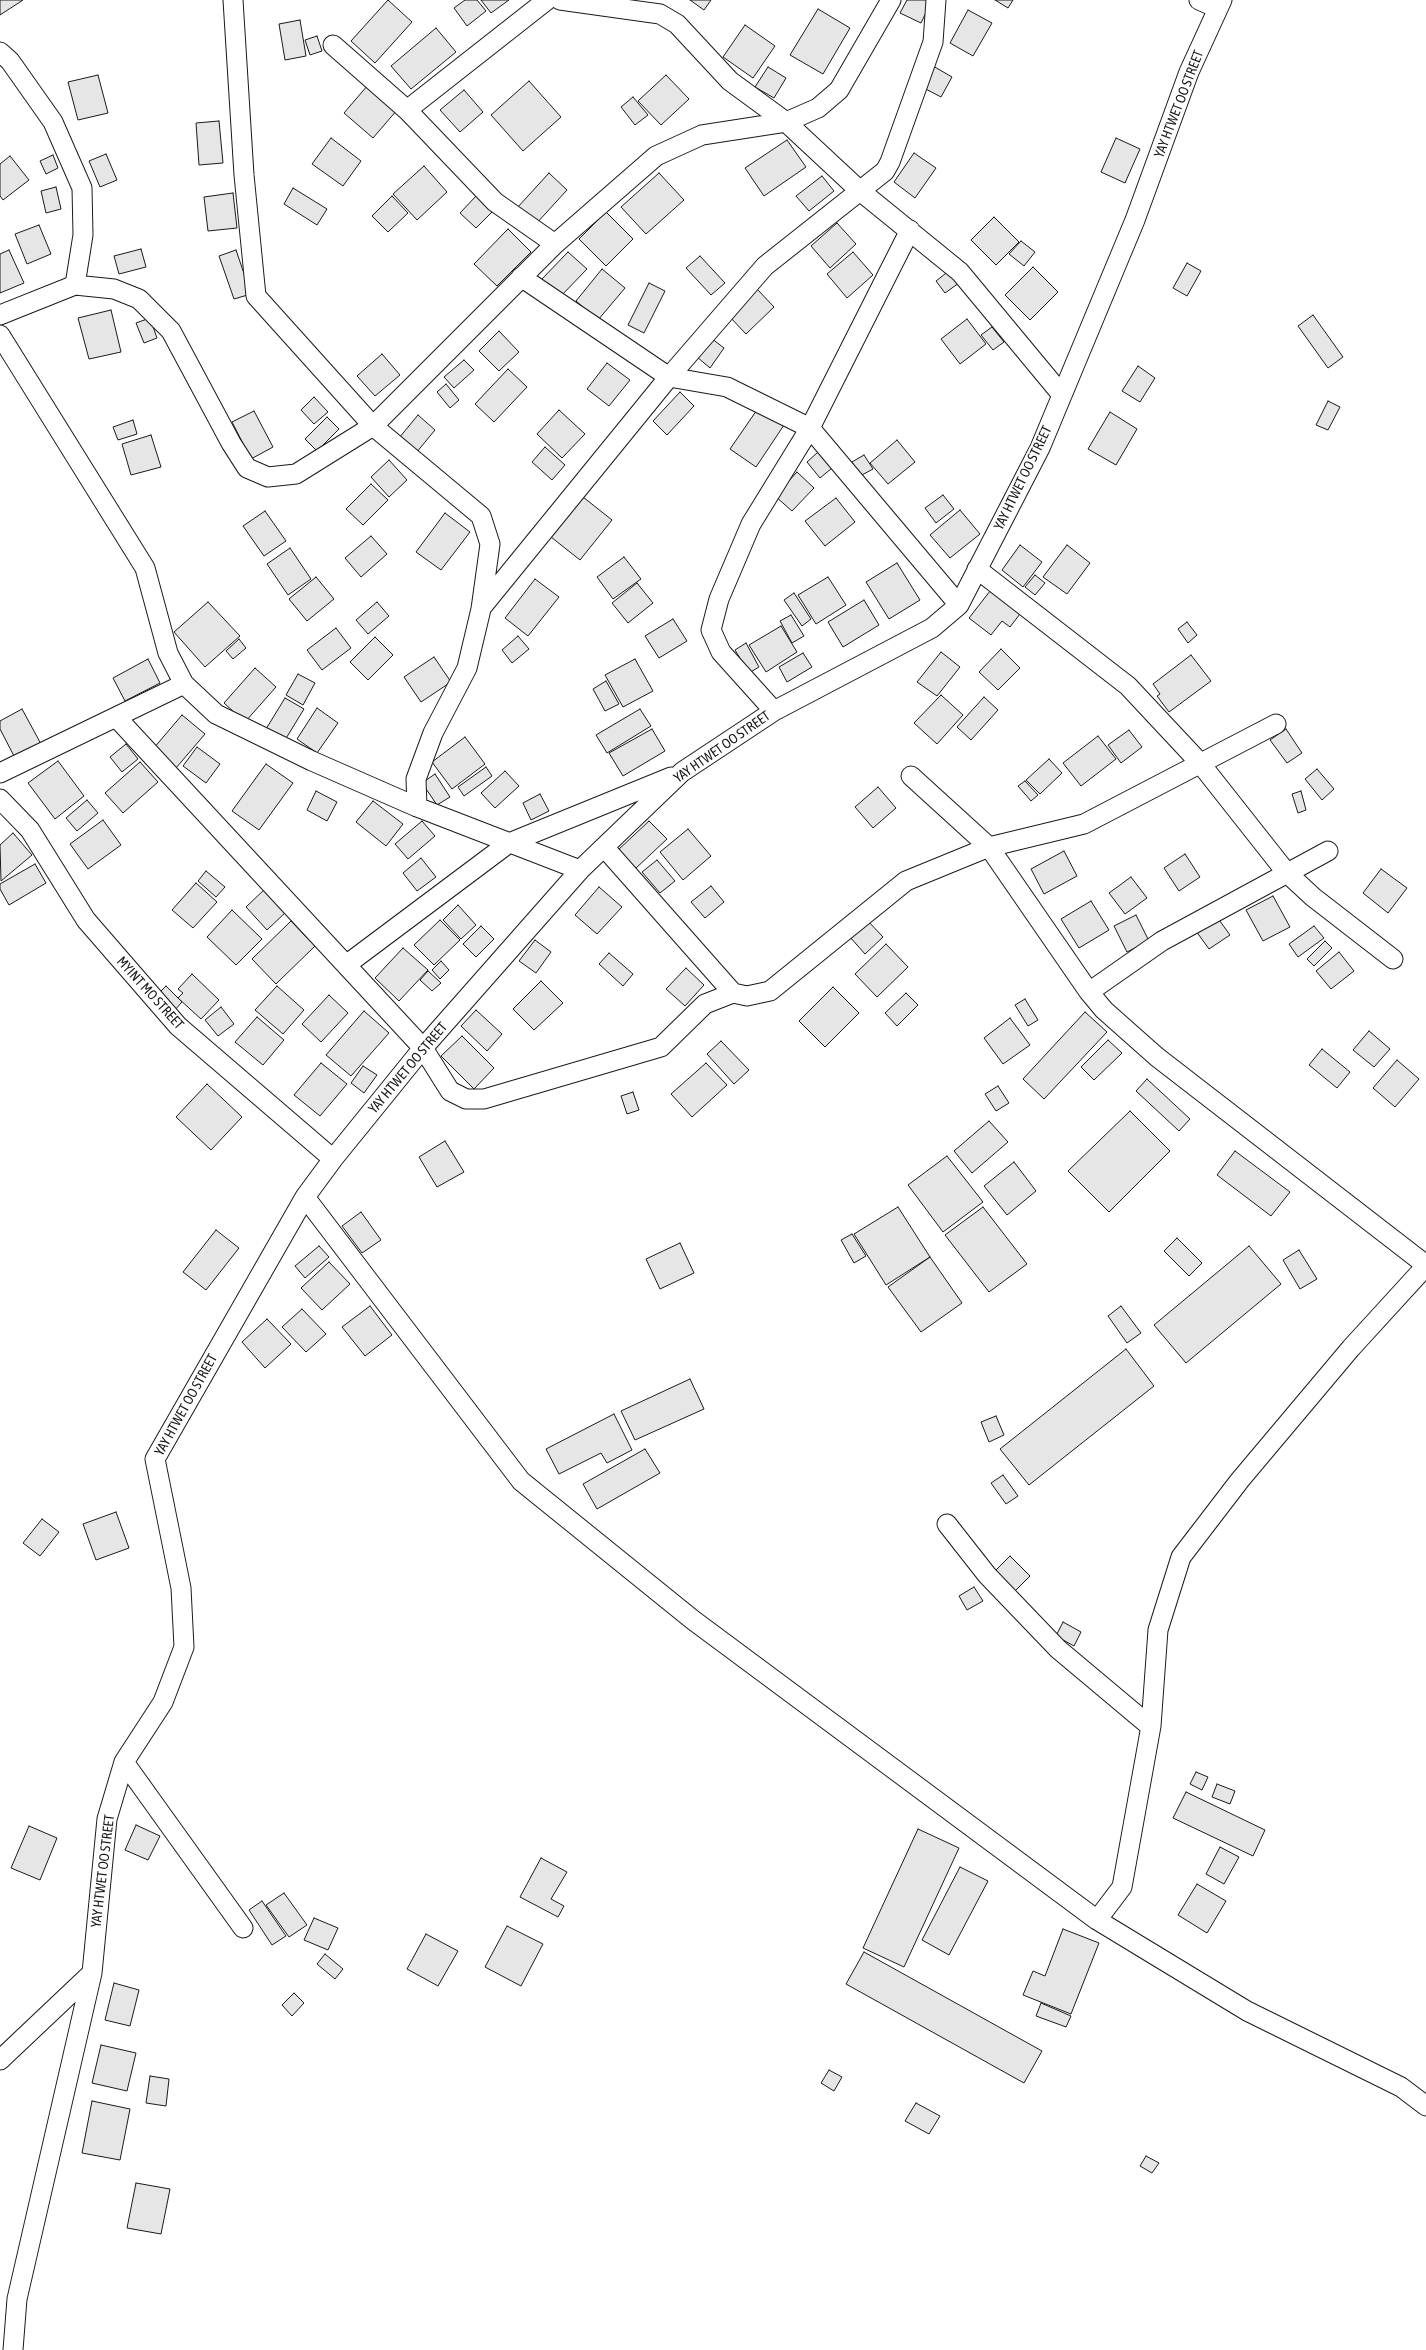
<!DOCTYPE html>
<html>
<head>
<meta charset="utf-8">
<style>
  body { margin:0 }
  canvas { display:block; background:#fff }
</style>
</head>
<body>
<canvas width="1426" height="2350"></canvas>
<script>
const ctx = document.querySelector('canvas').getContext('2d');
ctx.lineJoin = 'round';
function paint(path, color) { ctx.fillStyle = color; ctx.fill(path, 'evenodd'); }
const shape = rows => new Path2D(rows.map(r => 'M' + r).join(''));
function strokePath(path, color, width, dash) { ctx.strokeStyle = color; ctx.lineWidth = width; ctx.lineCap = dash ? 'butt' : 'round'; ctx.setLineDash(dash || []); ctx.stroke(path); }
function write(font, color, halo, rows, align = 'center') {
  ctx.font = font + ' "Asap Condensed",sans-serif'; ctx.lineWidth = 4; ctx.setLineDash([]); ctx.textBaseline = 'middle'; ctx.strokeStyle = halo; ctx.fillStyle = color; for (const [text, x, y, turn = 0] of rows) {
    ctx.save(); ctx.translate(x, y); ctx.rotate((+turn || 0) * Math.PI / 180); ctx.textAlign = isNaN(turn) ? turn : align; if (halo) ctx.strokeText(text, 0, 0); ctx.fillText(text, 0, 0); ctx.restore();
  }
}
const building = shape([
  [0,0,23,0,0,15,0,0],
  [388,0,412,22,375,63,351,41,388,0],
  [465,0,477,0,486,11,467,26,454,8,465,0],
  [481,0,509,0,491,13,481,0],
  [690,0,711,0,704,10,690,0],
  [907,0,932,0,921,23,900,13,907,0],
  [995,0,1013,0,1008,8,995,0],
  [818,9,850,28,823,74,790,55,818,9],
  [968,10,992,23,973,56,950,43,968,10],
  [300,20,306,56,285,60,279,24,300,20],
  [745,25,775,46,753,78,723,57,745,25],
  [436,28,456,52,411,89,391,66,436,28],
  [317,36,322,51,310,55,305,40,317,36],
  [933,66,952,77,941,97,922,87,933,66],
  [768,67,786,78,774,98,755,87,768,67],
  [98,75,108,113,78,120,68,82,98,75],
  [666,75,689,99,661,125,638,101,666,75],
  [529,81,561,117,523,151,491,115,529,81],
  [368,85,397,110,373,138,344,113,368,85],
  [464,90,483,112,460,132,440,110,464,90],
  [633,97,648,115,635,125,621,107,633,97],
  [219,121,223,163,199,165,196,123,219,121],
  [331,138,361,161,343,186,312,164,331,138],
  [1116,138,1140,149,1125,183,1101,172,1116,138],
  [787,140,806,167,764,196,745,168,787,140],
  [914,153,936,168,915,198,894,182,914,153],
  [106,154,117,180,100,187,89,161,106,154],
  [53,155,58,168,46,174,40,161,53,155],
  [10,156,29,180,3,200,0,196,0,164,10,156],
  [424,166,447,192,417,220,393,194,424,166],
  [549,173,567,190,535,225,517,208,549,173],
  [659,173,684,200,646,234,621,207,659,173],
  [822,176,834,191,809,211,796,196,822,176],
  [56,187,61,209,46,213,41,191,56,187],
  [293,188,327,209,317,225,284,204,293,188],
  [233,193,237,228,208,231,204,197,233,193],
  [477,195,493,211,476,228,460,213,477,195],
  [392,196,408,213,388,232,372,216,392,196],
  [606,212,633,239,606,266,579,239,606,212],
  [994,217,1019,242,996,265,971,240,994,217],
  [837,223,856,244,830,268,811,246,837,223],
  [39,225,51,254,27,264,15,234,39,225],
  [508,229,531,252,497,286,474,264,508,229],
  [1021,241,1035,252,1024,266,1009,254,1021,241],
  [141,249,146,267,119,274,114,256,141,249],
  [9,250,24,283,0,293,0,254,9,250],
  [236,250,251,294,234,299,219,256,236,250],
  [568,252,587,269,560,297,541,280,568,252],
  [853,252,873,275,847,298,827,274,853,252],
  [700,256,725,283,711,295,686,268,700,256],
  [1187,263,1201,271,1187,296,1173,288,1187,263],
  [1033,267,1058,292,1030,320,1005,295,1033,267],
  [602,269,625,288,598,320,576,301,602,269],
  [950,270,959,283,945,293,936,281,950,270],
  [649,283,665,291,644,333,628,325,649,283],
  [757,289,774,307,746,334,728,315,757,289],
  [111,310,121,352,89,359,78,318,111,310],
  [1313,315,1343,357,1328,368,1298,326,1313,315],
  [150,318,157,338,144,343,136,323,150,318],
  [967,319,986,344,960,364,941,339,967,319],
  [992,327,1004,342,993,350,981,335,992,327],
  [499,331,519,352,499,371,479,351,499,331],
  [711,338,724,348,710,368,697,357,711,338],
  [382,354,400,375,375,396,357,376,382,354],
  [464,360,474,370,454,388,444,377,464,360],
  [607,363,630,380,609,406,587,389,607,363],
  [1138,366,1155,378,1140,402,1122,391,1138,366],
  [508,369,527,387,494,422,475,404,508,369],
  [446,384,459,400,450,408,437,392,446,384],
  [680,392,694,406,667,435,653,421,680,392],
  [314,397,328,412,314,424,301,410,314,397],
  [1328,401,1340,407,1328,430,1316,425,1328,401],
  [759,407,784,425,756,467,730,449,759,407],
  [559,410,585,434,562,458,537,434,559,410],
  [254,411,273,447,251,459,232,422,254,411],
  [1110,412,1137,429,1116,465,1088,449,1110,412],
  [418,415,435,430,416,453,399,438,418,415],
  [327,417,339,429,317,451,305,439,327,417],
  [133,420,137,434,118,440,113,427,133,420],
  [151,435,161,467,131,475,122,444,151,435],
  [897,440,915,462,888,484,870,463,897,440],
  [545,447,565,465,552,480,532,462,545,447],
  [818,452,832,468,820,478,807,462,818,452],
  [864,455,873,469,860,476,852,462,864,455],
  [389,460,407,480,389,497,371,477,389,460],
  [797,472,814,488,792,511,775,496,797,472],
  [371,484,388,500,363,525,346,509,371,484],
  [943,495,954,509,936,523,925,508,943,495],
  [583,497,612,520,580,560,551,537,583,497],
  [836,498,855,522,825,546,805,521,836,498],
  [960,510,980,534,950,558,930,535,960,510],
  [265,511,286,541,264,556,243,526,265,511],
  [445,513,470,532,441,570,416,552,445,513],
  [371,536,387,554,361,577,345,558,371,536],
  [1020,545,1042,562,1023,587,1002,570,1020,545],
  [1067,545,1090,563,1067,594,1043,577,1067,545],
  [290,548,311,579,288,595,267,564,290,548],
  [624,557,641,579,613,599,597,577,624,557],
  [897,563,920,600,889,619,866,582,897,563],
  [1035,575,1045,583,1035,595,1025,587,1035,575],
  [316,577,334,599,307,621,289,599,316,577],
  [828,577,846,605,816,624,798,595,828,577],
  [535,579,559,597,528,636,505,618,535,579],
  [637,583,653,603,628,623,612,603,637,583],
  [994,586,1023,610,1010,627,1002,621,991,635,969,618,994,586],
  [794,593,811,619,802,626,784,600,794,593],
  [864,600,879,625,843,647,828,622,864,600],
  [208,602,240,636,205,667,174,632,208,602],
  [377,602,389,616,368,634,356,620,377,602],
  [791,615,804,636,792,643,780,621,791,615],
  [673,619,687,641,659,658,645,636,673,619],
  [1187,622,1197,635,1188,643,1178,629,1187,622],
  [781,626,797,652,766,672,749,645,781,626],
  [336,628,351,648,322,670,307,650,336,628],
  [518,636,529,649,512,663,502,650,518,636],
  [375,637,393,655,368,680,350,662,375,637],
  [239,639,246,648,233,659,226,651,239,639],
  [746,643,759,667,749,673,735,650,746,643],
  [1001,649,1020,668,998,690,979,672,1001,649],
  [941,652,960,667,937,696,917,682,941,652],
  [803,653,812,667,787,682,779,667,803,653],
  [1191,655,1211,681,1169,712,1157,696,1160,694,1153,684,1191,655],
  [434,657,451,682,421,702,404,677,434,657],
  [148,659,160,683,125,701,113,678,148,659],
  [635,659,653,691,623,707,605,675,635,659],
  [255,668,276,687,245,722,224,703,255,668],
  [298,674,315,683,303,705,286,695,298,674],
  [606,681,619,704,605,711,593,689,606,681],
  [941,695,963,715,937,744,914,723,941,695],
  [984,697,998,710,971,740,957,727,984,697],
  [285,698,304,709,285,740,266,729,285,698],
  [317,708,338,723,317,753,297,739,317,708],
  [22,709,41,744,15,758,0,729,0,721,22,709],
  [640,709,651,726,607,753,596,735,640,709],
  [182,715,205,734,176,768,153,749,182,715],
  [652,729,665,751,623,776,609,753,652,729],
  [1286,729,1302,753,1287,763,1270,740,1286,729],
  [1129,730,1142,747,1121,763,1108,745,1129,730],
  [1098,736,1116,759,1081,786,1063,763,1098,736],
  [465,737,485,764,452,789,432,762,465,737],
  [126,744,138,759,122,772,110,757,126,744],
  [197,747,220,764,206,783,183,766,197,747],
  [1049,759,1062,773,1040,794,1026,780,1049,759],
  [58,761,84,796,55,819,28,783,58,761],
  [140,762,158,782,123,813,105,793,140,762],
  [266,764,293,783,259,830,232,811,266,764],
  [486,767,492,776,464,796,458,787,486,767],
  [1317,769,1334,789,1322,800,1305,779,1317,769],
  [505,771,519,786,495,808,481,793,505,771],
  [435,774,450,797,437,805,422,783,435,774],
  [1025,781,1038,795,1031,801,1018,786,1025,781],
  [878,787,896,808,873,828,855,807,878,787],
  [316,791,337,802,327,821,307,810,316,791],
  [1301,791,1306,810,1298,813,1292,794,1301,791],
  [540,794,549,811,531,820,523,803,540,794],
  [87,800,98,813,77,831,66,818,87,800],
  [373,801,403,824,386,846,356,822,373,801],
  [103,820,121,845,88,869,70,844,103,820],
  [422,821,435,836,408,859,395,844,422,821],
  [649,821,667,839,635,869,617,851,649,821],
  [688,829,711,856,683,880,660,852,688,829],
  [13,833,32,855,1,881,0,845,13,833],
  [1064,851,1077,876,1044,894,1031,869,1064,851],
  [1185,854,1200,877,1179,891,1164,868,1185,854],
  [421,858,436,877,417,891,403,873,421,858],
  [657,860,675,881,660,893,642,872,657,860],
  [35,864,46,883,9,905,0,889,0,884,35,864],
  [1381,869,1407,888,1388,913,1363,893,1381,869],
  [206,871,225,887,216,897,198,881,206,871],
  [1131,877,1147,898,1125,914,1109,893,1131,877],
  [196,883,217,902,193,928,172,910,196,883],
  [711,886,724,902,705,918,691,902,711,886],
  [599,887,622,907,597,934,575,915,599,887],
  [266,888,287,911,267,930,246,907,266,888],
  [1273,896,1290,927,1263,941,1246,910,1273,896],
  [1091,901,1109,930,1079,948,1061,919,1091,901],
  [458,905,476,925,461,939,443,920,458,905],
  [232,910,262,939,236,965,207,937,232,910],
  [1136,915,1149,941,1127,952,1114,926,1136,915],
  [1217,917,1230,935,1209,949,1196,931,1217,917],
  [440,920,460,940,434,965,414,945,440,920],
  [867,920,883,937,865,954,849,936,867,920],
  [291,921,315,946,276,984,252,959,291,921],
  [481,926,494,939,476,957,463,944,481,926],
  [1314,926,1324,938,1298,957,1289,944,1314,926],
  [535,940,551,952,536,973,519,961,535,940],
  [1325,941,1332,948,1314,966,1307,959,1325,941],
  [886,944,908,967,877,997,855,974,886,944],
  [403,948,428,970,399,1001,375,978,403,948],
  [1339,952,1354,971,1331,989,1316,971,1339,952],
  [609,953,633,974,623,986,599,964,609,953],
  [441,961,449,970,440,979,432,970,441,961],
  [686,968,704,985,685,1006,666,989,686,968],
  [428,971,441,983,432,991,420,980,428,971],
  [192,974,219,1000,201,1019,178,998,183,993,178,989,192,974],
  [541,981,563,1003,534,1030,513,1009,541,981],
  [166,986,182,1002,174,1011,157,995,166,986],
  [277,986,304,1010,283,1034,255,1010,277,986],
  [833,987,859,1013,825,1047,799,1021,833,987],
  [906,993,918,1005,897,1026,885,1013,906,993],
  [329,995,348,1013,321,1042,302,1024,329,995],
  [1025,999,1038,1020,1028,1026,1015,1005,1025,999],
  [221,1007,234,1024,218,1036,205,1020,221,1007],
  [476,1010,502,1034,487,1051,461,1026,476,1010],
  [364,1011,389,1033,351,1076,326,1055,364,1011],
  [1085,1012,1107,1032,1044,1099,1023,1079,1085,1012],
  [257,1017,284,1040,263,1065,235,1042,257,1017],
  [1010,1018,1030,1045,1003,1064,984,1038,1010,1018],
  [1369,1031,1390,1049,1374,1067,1353,1050,1369,1031],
  [462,1036,494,1068,474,1089,441,1056,462,1036],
  [1108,1040,1122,1053,1094,1080,1081,1067,1108,1040],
  [721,1041,749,1070,734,1084,707,1054,721,1041],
  [1322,1049,1350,1072,1337,1088,1309,1065,1322,1049],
  [1397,1060,1419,1079,1395,1107,1373,1088,1397,1060],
  [321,1063,347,1084,320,1116,294,1095,321,1063],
  [706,1063,727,1085,692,1117,671,1094,706,1063],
  [363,1066,377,1075,364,1093,351,1083,363,1066],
  [1147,1079,1190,1119,1179,1131,1136,1091,1147,1079],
  [207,1084,242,1117,211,1150,176,1117,207,1084],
  [998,1086,1009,1103,996,1111,985,1094,998,1086],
  [633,1092,639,1110,627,1114,621,1096,633,1092],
  [1130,1111,1170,1151,1109,1212,1068,1171,1130,1111],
  [989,1121,1008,1142,972,1173,954,1151,989,1121],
  [445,1141,464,1172,437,1187,419,1157,445,1141],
  [1235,1151,1290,1192,1271,1216,1217,1175,1235,1151],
  [947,1156,983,1202,943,1232,908,1185,947,1156],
  [1014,1162,1036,1191,1007,1215,984,1186,1014,1162],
  [898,1207,930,1257,886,1285,854,1234,898,1207],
  [983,1207,1027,1264,989,1292,945,1235,983,1207],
  [361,1212,381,1240,362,1253,342,1226,361,1212],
  [216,1230,239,1248,206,1290,183,1272,216,1230],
  [852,1234,866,1256,854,1263,841,1240,852,1234],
  [1177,1238,1202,1263,1189,1276,1164,1251,1177,1238],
  [680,1243,694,1273,660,1289,646,1259,680,1243],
  [319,1246,329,1257,305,1278,295,1266,319,1246],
  [1249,1246,1281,1284,1186,1363,1154,1325,1249,1246],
  [1299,1250,1317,1279,1300,1289,1283,1260,1299,1250],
  [930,1257,962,1303,921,1332,888,1287,930,1257],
  [329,1262,350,1284,322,1310,301,1288,329,1262],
  [370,1306,392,1335,365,1356,342,1327,370,1306],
  [1121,1306,1141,1333,1127,1343,1108,1316,1121,1306],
  [302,1309,326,1334,306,1352,282,1327,302,1309],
  [267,1319,291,1344,265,1368,242,1342,267,1319],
  [1126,1349,1154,1386,1029,1485,1000,1449,1126,1349],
  [690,1379,704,1409,635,1440,621,1411,690,1379],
  [614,1414,632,1450,607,1463,601,1453,559,1474,546,1449,614,1414],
  [996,1416,1004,1435,989,1442,981,1422,996,1416],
  [645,1449,660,1473,597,1509,583,1484,645,1449],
  [1003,1475,1018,1496,1006,1504,991,1483,1003,1475],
  [116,1512,129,1548,96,1560,83,1524,116,1512],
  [42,1519,59,1532,40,1556,23,1543,42,1519],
  [1010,1556,1030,1576,1014,1592,994,1572,1010,1556],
  [974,1587,983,1601,967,1610,959,1596,974,1587],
  [1063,1622,1081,1632,1074,1646,1056,1636,1063,1622],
  [1196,1772,1208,1777,1202,1790,1190,1784,1196,1772],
  [1217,1784,1235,1791,1230,1804,1212,1797,1217,1784],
  [1186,1792,1265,1830,1253,1856,1173,1818,1186,1792],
  [136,1825,160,1836,148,1860,125,1850,136,1825],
  [29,1826,57,1838,40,1880,11,1868,29,1826],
  [918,1829,959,1848,904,1967,863,1948,918,1829],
  [1220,1847,1239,1857,1224,1884,1206,1874,1220,1847],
  [541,1858,567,1872,551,1899,564,1906,558,1917,520,1897,541,1858],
  [960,1867,988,1881,949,1955,922,1940,960,1867],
  [1197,1884,1226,1901,1207,1933,1178,1915,1197,1884],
  [284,1893,307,1925,289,1937,266,1905,284,1893],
  [262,1901,286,1936,272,1945,249,1910,262,1901],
  [314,1918,338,1928,328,1950,304,1940,314,1918],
  [507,1926,543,1944,521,1986,485,1967,507,1926],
  [1063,1929,1099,1943,1071,2014,1023,1995,1033,1971,1045,1976,1063,1929],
  [426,1934,458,1951,438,1986,407,1969,426,1934],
  [864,1952,1042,2051,1024,2083,846,1984,864,1952],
  [325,1954,343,1969,335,1979,317,1964,325,1954],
  [114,1983,139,1990,130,2026,105,2020,114,1983],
  [294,1993,304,2003,292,2016,282,2005,294,1993],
  [1041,2003,1071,2016,1066,2027,1036,2016,1041,2003],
  [101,2045,136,2053,127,2091,92,2083,101,2045],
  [829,2070,842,2077,834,2091,821,2083,829,2070],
  [150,2076,169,2079,166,2106,146,2103,150,2076],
  [92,2101,130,2109,120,2160,82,2153,92,2101],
  [916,2103,940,2116,929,2134,905,2121,916,2103],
  [1146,2156,1159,2163,1152,2173,1140,2166,1146,2156],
  [136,2183,170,2189,161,2234,127,2228,136,2183]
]);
const street = shape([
  [233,0,244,175,256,296,373,426,481,516,490,544,481,609,467,668,433,733,416,779,417,807],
  [560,0,660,14,677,24,730,81,786,122,859,190,960,272,1062,395],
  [1199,0,1217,8],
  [333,45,407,110,495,202,555,244],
  [0,52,10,61,53,122,82,188,83,235,75,285],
  [407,110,547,0],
  [521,277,669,377,727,387,810,428,959,605],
  [0,315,75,285,114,289,139,299,171,331,231,443,247,468,268,477,296,474,373,426,555,244,656,156,702,135,786,122,818,108,839,90,891,0],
  [0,335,145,568,168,653,184,684,216,714,312,761,417,807,580,870],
  [977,569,1128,686,1200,763,1286,872,1313,897,1393,959],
  [481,608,669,377,765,266,885,171,890,162,933,42,936,0],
  [774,711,721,652,711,630,719,599,751,524,810,428,910,230],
  [116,717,423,1048,450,1091,466,1099,484,1099,661,1047,705,1004,733,993,747,996,770,991,906,881,989,847,1084,824,1276,724],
  [0,773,184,684],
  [911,776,989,847,1089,992,1104,1010,1157,1057,1426,1265],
  [0,799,30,830,86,920,178,1026,333,1159],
  [604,847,733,993],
  [346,965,509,843,671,777],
  [1089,992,1162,941,1328,851],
  [305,1197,521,1481,693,1620,1097,1920,1247,2011,1401,2087,1426,2106],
  [947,1524,987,1575,1058,1649,1151,1727],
  [124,1762,243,1928],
  [1097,1920,1122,1887,1151,1726,1158,1630,1181,1557,1240,1480,1351,1348,1426,1266],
  [0,2060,92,1973],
  [13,2350,17,2299,92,1973,107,1819,124,1762,163,1702,184,1647,181,1588,155,1459,305,1197,333,1159,423,1048,580,870,682,772,774,711,932,628,959,605,1040,448,1135,220,1189,72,1222,0]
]);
const streetNames = [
  ["YAY HTWET OO STREET",1179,104,-69],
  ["YAY HTWET OO STREET",1023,478,-64],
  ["YAY HTWET OO STREET",722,747,-35],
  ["MYINT MO STREET",150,993,48],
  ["YAY HTWET OO STREET",408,1068,-50],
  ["YAY HTWET OO STREET",186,1405,-61],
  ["YAY HTWET OO STREET",103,1871,-83]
];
paint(building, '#e6e6e6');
strokePath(building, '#1a1a1a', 1);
strokePath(street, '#1a1a1a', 21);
strokePath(street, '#fff', 19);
write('14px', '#1a1a1a', '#fff', streetNames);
</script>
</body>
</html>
